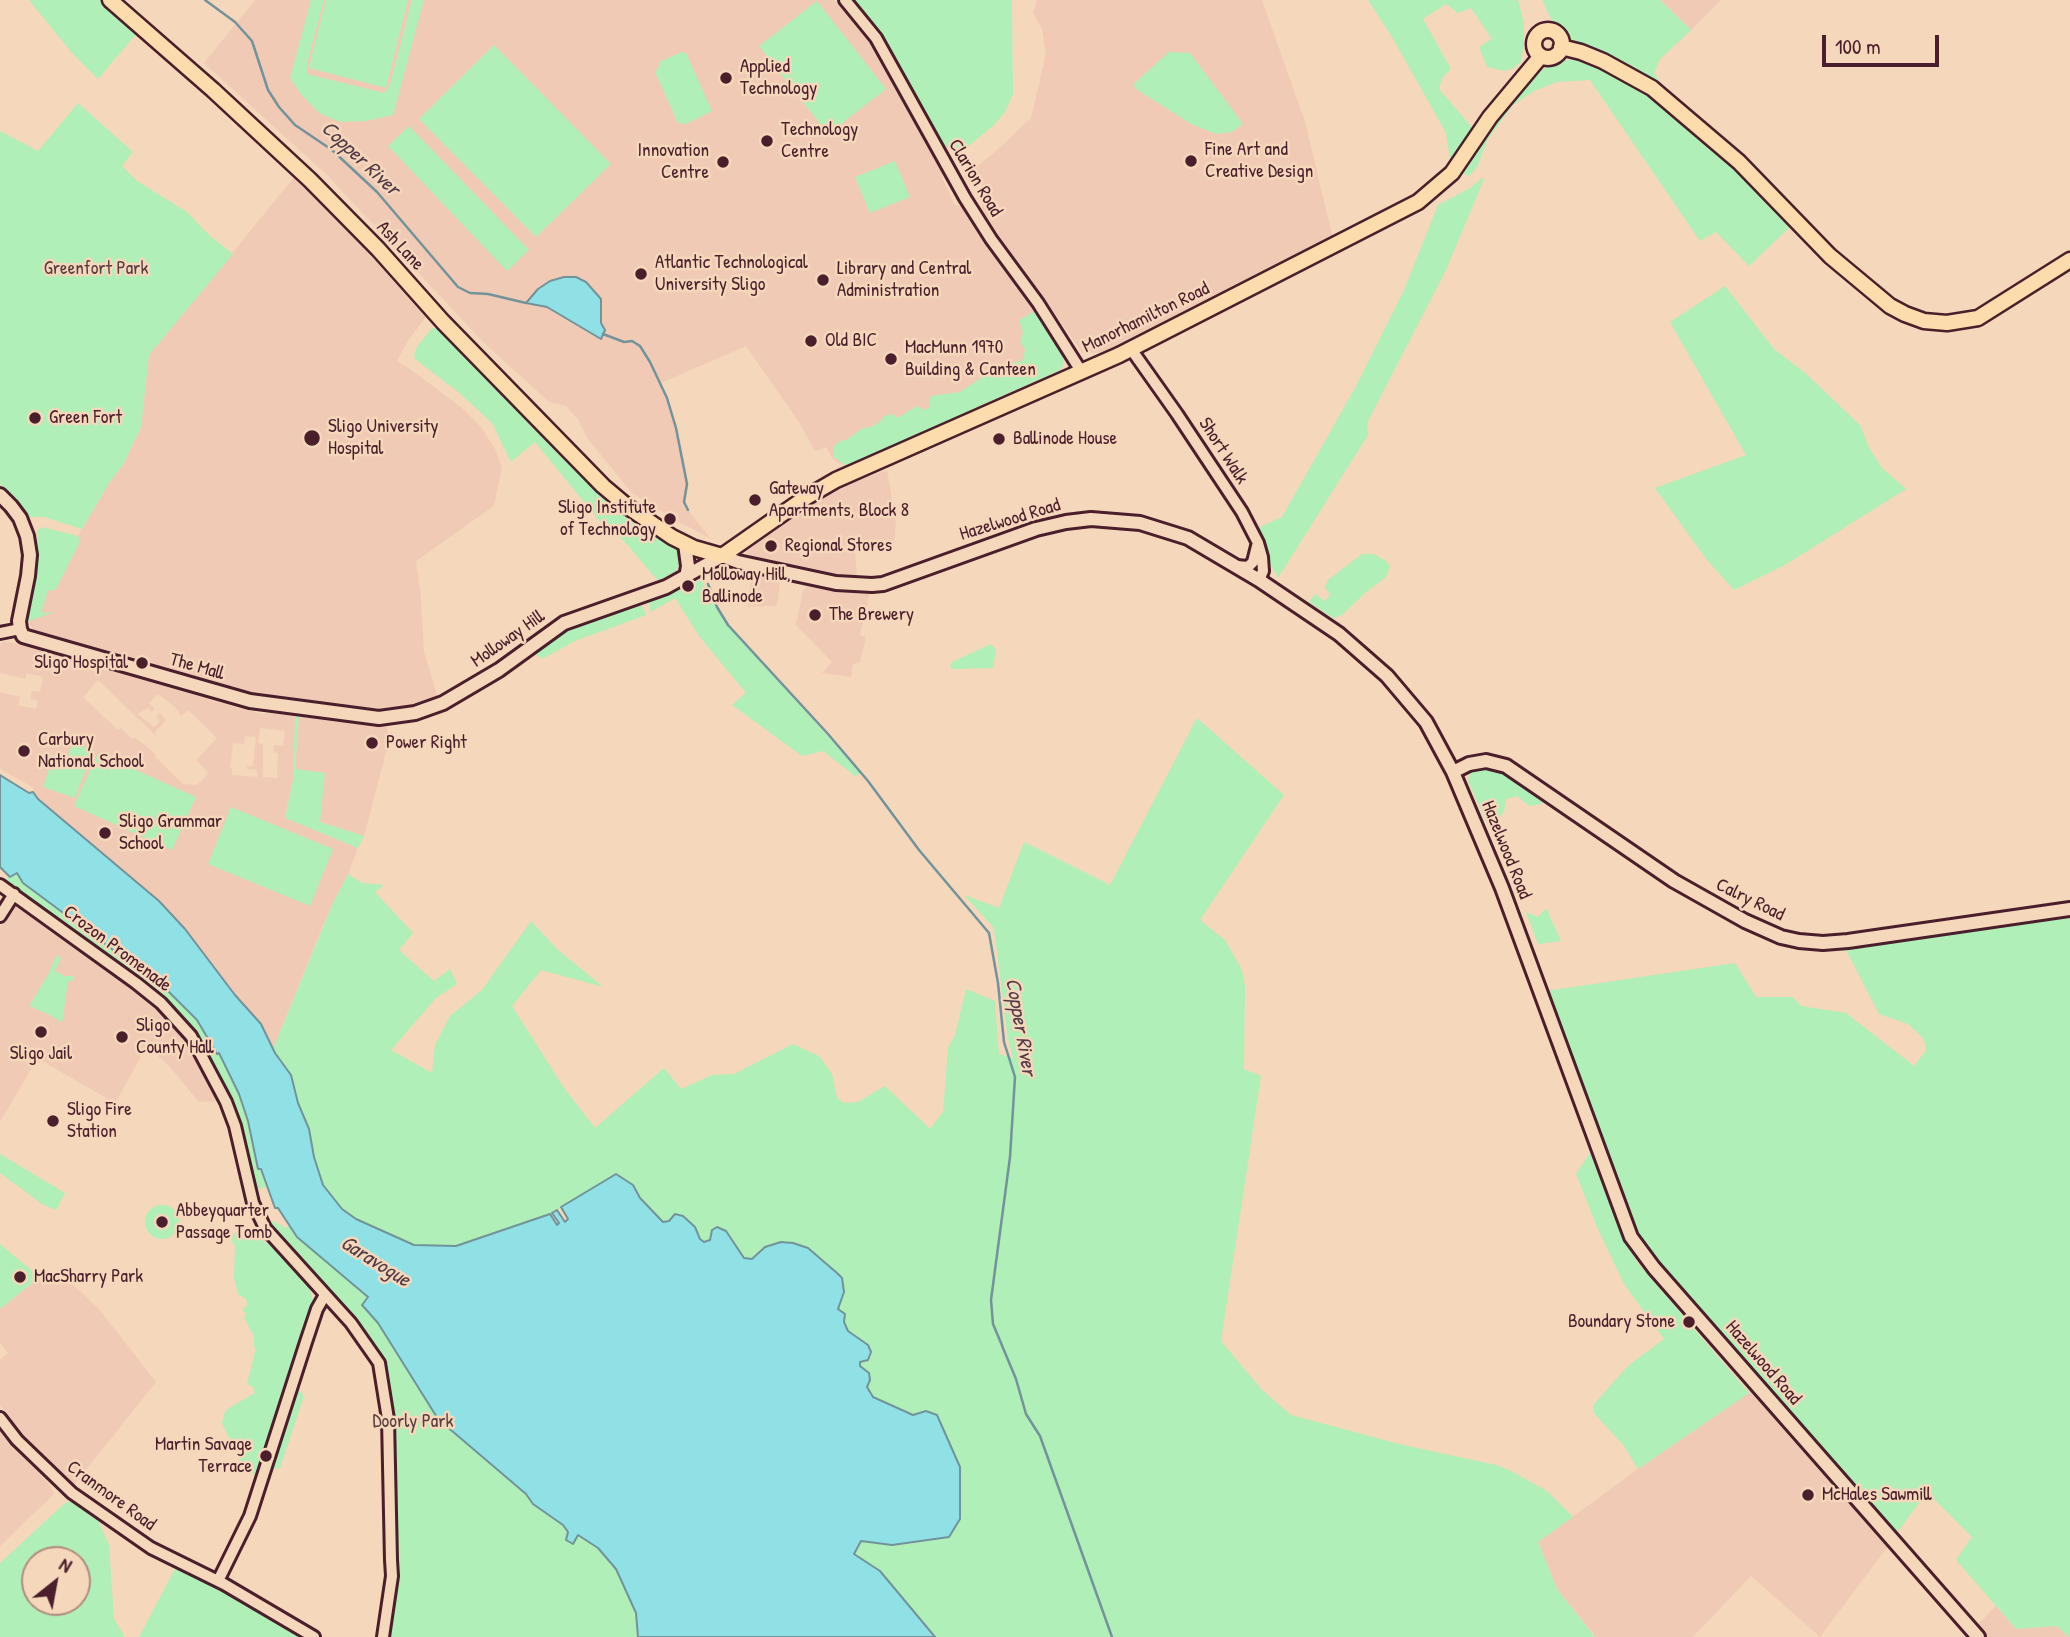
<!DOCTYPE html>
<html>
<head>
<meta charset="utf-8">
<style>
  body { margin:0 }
  #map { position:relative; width:2070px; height:1637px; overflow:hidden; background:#f5d7bb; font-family:"Patrick Hand",sans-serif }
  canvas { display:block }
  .north { position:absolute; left:21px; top:1546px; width:70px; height:70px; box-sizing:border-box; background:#f5d7bb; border:2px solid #b18d81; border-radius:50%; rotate:31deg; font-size:19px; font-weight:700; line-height:28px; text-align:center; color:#4a1f2b }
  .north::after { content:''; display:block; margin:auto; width:24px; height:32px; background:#4a1f2b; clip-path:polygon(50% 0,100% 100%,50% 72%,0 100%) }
  .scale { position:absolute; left:1822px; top:35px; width:117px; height:32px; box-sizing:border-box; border:4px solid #4a1f2b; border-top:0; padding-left:9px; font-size:21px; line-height:24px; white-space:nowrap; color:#4a1f2b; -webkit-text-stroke:5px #f5d7bb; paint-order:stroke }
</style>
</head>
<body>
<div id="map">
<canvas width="2070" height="1637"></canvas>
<div class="north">N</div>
<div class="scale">100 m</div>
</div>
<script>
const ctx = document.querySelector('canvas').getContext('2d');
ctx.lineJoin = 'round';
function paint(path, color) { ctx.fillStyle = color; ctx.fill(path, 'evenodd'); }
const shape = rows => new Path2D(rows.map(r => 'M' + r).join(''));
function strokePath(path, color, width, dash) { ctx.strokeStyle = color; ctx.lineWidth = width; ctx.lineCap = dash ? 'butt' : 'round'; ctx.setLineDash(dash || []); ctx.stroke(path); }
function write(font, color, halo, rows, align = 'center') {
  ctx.font = font + ' "Patrick Hand",sans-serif'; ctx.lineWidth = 5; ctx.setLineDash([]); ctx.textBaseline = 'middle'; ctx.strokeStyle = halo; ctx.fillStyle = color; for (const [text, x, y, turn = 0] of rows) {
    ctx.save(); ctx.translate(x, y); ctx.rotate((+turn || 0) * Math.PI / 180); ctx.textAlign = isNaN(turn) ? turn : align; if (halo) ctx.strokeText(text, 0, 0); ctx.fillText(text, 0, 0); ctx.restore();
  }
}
const built = shape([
  [255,0,834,0,868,39,922,134,941,169,942,178,955,205,961,206,1023,294,1062,355,1063,366,1051,374,845,465,838,463,831,457,826,447,815,451,799,422,746,346,661,383,667,398,683,457,687,484,684,502,688,510,710,538,677,521,632,493,587,438,578,419,566,406,549,402,482,341,327,175,204,63],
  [1037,0,1262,0,1305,122,1333,238,1225,295,1108,352,1083,353,982,212,982,200,986,192,979,181,969,182,964,177,994,153,1031,118,1046,54,1042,29,1033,13],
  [1660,0,1721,0,1691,30],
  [295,176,428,314,408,341,397,361,410,369,462,408,481,427,495,449,502,468,494,506,416,561,421,598,424,652,438,698,410,707,381,709,353,708,261,696,34,631,29,623,75,541,109,483,124,463,141,427,149,355],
  [887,470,896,522,894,547,855,549,857,579,783,565,747,554,746,550,806,506,847,485],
  [752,571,769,575,768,579,780,581,777,606,747,607],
  [807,587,870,593,860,635,866,637,860,662,853,664,851,677,822,673,832,662,796,625,803,591],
  [4,641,112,667,213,701,262,714,271,712,295,714,293,780,285,817,358,848,347,877,324,923,273,1049,251,1012,235,995,185,929,159,901,38,799,33,792,34,788,0,769,0,692,20,697,18,705,36,709,38,701,30,699,32,691,40,692,43,677,27,673,25,679,1,673,0,675,0,645],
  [98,680,156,736,155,732,166,720,160,713,156,717,160,721,154,727,137,714,148,708,152,712,155,709,149,703,158,694,176,708,181,716,188,710,217,738,196,760,209,773,197,785,183,784,155,757,156,755,150,749,134,737,132,739,121,728,118,730,83,697],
  [260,728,285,731,283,746,274,745,273,752,278,753,277,778,263,777,263,744,258,743],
  [245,736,256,737,253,766,247,766,247,769,257,770,257,777,232,775,232,769,230,768,233,743,244,744],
  [299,715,387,727,389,741,364,836,320,822,295,769],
  [15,901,166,1015,198,1058,220,1101,199,1102,169,1066,147,1046,115,1103,42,1061,34,1064,0,1122,0,927],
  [49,1270,71,1283,99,1309,156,1382,74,1485,21,1434,0,1405,0,1360,8,1353,0,1343,0,1309],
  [1753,1390,1889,1545,1820,1637,1751,1576,1693,1637,1596,1637,1557,1589,1538,1542,1638,1469],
  [0,1431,49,1484,54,1494,0,1546],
  [1996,1606,2016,1629,2057,1626,2069,1637,1985,1637,1976,1626]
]);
const green = shape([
  [29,0,100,0,137,33,98,79,72,53],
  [311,0,324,0,307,64,307,74,384,93,390,85,412,0,424,0,393,115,366,121,340,122,319,113,300,93,290,78],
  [326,0,408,0,386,88,309,68],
  [855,0,1012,0,1013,94,1005,112,994,125,961,152,954,151,943,145,888,43],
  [1368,0,1518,0,1524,24,1524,43,1521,61,1514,68,1505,71,1487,67,1479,47,1492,39,1471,8,1458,13,1446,4,1423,19,1451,69,1442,78,1439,89,1476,132,1451,165,1446,133,1392,37],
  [1542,0,1660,0,1691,30,1660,59,1654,73,1671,98,1630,65,1569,38,1551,19],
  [817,1,886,89,828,134,759,46],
  [494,45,611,164,536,237,419,119],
  [682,52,686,53,712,111,686,124,678,123,655,72,660,65,659,62],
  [1169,52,1190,53,1243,124,1232,132,1216,134,1191,124,1136,89,1133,85,1137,81],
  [1558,60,1578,60,1600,66,1636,85,1722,155,1792,225,1749,266,1716,232,1700,241,1590,80,1557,82,1534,91,1513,105,1488,139,1477,167,1469,176,1464,174,1462,168,1495,120,1542,70],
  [78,103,133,152,122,166,137,181,187,212,210,236,233,254,149,355,141,427,124,463,109,483,82,529,44,517,28,517,0,484,0,131,38,151],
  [409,126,529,250,507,271,388,146],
  [895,161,910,197,870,213,855,177],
  [1482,178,1484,179,1446,270,1367,423,1368,435,1278,578,1271,565,1258,528,1282,517,1356,386,1404,290,1438,205,1470,188],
  [1725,286,1774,349,1804,372,1860,425,1869,448,1882,468,1906,489,1785,565,1734,590,1707,560,1655,488,1746,455,1670,322],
  [1035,311,1064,356,1063,366,1058,371,853,463,845,465,835,458,833,456,834,446,840,441,846,440,863,428,871,427,881,421,884,416,893,414,897,418,917,406,924,410,930,407,929,401,931,396,960,392,987,374,1004,369,1011,363,1022,361,1025,350,1020,342,1023,333,1019,320],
  [432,328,439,328,445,334,602,498,632,522,672,543,679,553,680,562,676,571,658,581,624,541,602,524,535,442,511,462,492,423,457,391,415,359,414,354,417,347],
  [42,527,78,536,80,542,56,589,48,591,41,613,54,612,24,623,37,572,37,531],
  [1362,554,1374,554,1386,561,1390,566,1386,577,1365,593,1342,615,1333,618,1309,602,1315,594,1325,601,1330,595,1325,587,1328,580],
  [701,580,728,625,861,773,855,776,823,751,802,756,732,705,746,693,699,636,675,598,651,612,649,604,651,601],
  [640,606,643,607,646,615,575,641,542,659,532,651,566,627],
  [991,644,996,650,993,668,952,669,950,666,952,662],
  [295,714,299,715,295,769,325,773,320,822,364,836,358,848,285,818,293,780],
  [1197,718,1284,795,1200,920,1225,940,1242,970,1245,987,1244,1069,1261,1076,1221,1341,1262,1390,1291,1415,1399,1444,1496,1465,1511,1471,1547,1491,1573,1517,1538,1542,1557,1589,1595,1637,870,1637,752,1259,744,1258,700,1239,664,1228,616,1174,553,1213,530,1222,456,1246,435,1247,414,1245,356,1219,342,1209,323,1185,314,1157,309,1129,298,1103,291,1075,273,1049,333,903,348,874,362,883,384,885,375,892,413,933,399,950,434,981,450,969,457,984,436,998,391,1050,432,1073,435,1045,450,1016,482,990,531,921,557,949,603,987,541,970,512,1006,564,1088,595,1128,664,1068,681,1089,712,1075,734,1074,793,1044,819,1056,832,1074,837,1098,844,1103,858,1102,885,1086,930,1129,943,1112,948,1048,955,1035,966,989,995,1001,999,1054,1013,1058,1008,1039,994,928,964,895,999,908,1024,842,1110,885],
  [73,743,93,750,75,798,43,787,54,755,67,759],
  [98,753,196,797,172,850,74,806],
  [1476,768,1501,770,1539,797,1543,801,1542,804,1529,806,1517,796,1506,799,1504,812,1489,828,1468,781,1470,770],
  [231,807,333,849,310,906,208,864],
  [17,872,23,883,167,990,197,1020,217,1053,219,1053,239,1094,266,1187,254,1190,230,1100,194,1033,137,978,2,881],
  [1546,908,1561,941,1538,944,1526,912,1538,917],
  [2070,916,2070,1637,2069,1637,2057,1626,2016,1629,1956,1560,1972,1537,1927,1492,1896,1534,1650,1254,1634,1229,1546,991,1735,963,1756,997,1793,997,1801,1006,1846,1013,1914,1066,1925,1052,1926,1046,1923,1038,1908,1024,1879,1014,1845,948],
  [56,955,61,958,55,971,65,976,74,976,74,980,68,982,62,1023,50,1015,29,1006,49,973],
  [1590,1153,1619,1229,1637,1262,1749,1393,1638,1469,1624,1446,1593,1412,1593,1405,1629,1365,1664,1339,1624,1284,1597,1227,1576,1174],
  [0,1154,65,1193,56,1210,42,1204,0,1173],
  '145 1222a17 17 0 1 1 34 0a17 17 0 1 1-34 0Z',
  [273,1221,286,1228,289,1226,309,1248,368,1297,362,1305,378,1323,438,1419,526,1494,533,1504,563,1525,568,1532,577,1534,598,1548,616,1569,626,1588,636,1613,638,1637,387,1637,392,1417,386,1374,382,1362,267,1223],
  [238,1232,250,1234,271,1245,308,1286,313,1299,313,1308,262,1468,255,1474,247,1472,242,1466,222,1423,225,1412,229,1408,255,1393,253,1387,247,1384,256,1348,254,1347,254,1336,244,1318,246,1313,242,1310,247,1305,246,1299,238,1294,234,1278,235,1245,232,1242,233,1234],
  [0,1244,31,1270,41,1276,0,1309],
  [296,1391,300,1391,304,1396,280,1468,274,1469,271,1464],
  [75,1501,91,1510,97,1518,109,1545,114,1619,125,1637,0,1637,0,1563,65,1503],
  [35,1560,77,1560,77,1602,35,1602],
  [176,1567,186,1570,219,1586,228,1595,301,1637,139,1637]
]);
const water = shape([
  [564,277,576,277,586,282,601,299,601,323,605,330,601,339,547,307,526,303,538,289,550,281,564,277],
  [0,775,29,793,33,792,38,799,159,901,185,929,235,995,261,1024,275,1053,291,1075,298,1103,309,1129,314,1157,323,1185,342,1209,356,1219,414,1245,456,1246,550,1214,557,1225,559,1223,552,1213,557,1210,565,1222,568,1219,561,1207,616,1174,633,1185,640,1198,663,1222,669,1221,675,1214,683,1216,695,1227,700,1239,704,1242,710,1240,712,1230,717,1227,726,1231,744,1258,752,1259,765,1247,781,1242,793,1243,808,1248,837,1273,842,1278,844,1292,838,1309,845,1314,844,1322,848,1331,868,1345,871,1352,868,1360,860,1362,860,1366,869,1373,870,1380,867,1387,873,1397,913,1415,926,1411,937,1415,960,1467,960,1519,949,1537,892,1545,861,1541,854,1554,880,1571,935,1637,638,1637,636,1613,616,1569,598,1548,578,1535,573,1544,566,1540,568,1532,563,1525,533,1504,526,1494,438,1419,378,1323,362,1305,368,1297,297,1237,278,1208,275,1208,261,1169,258,1169,248,1121,239,1094,219,1053,217,1054,197,1020,167,990,23,883,17,873,10,877,0,867,0,775]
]);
const stream = shape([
  [205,0,235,22,252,41,268,90,279,107,295,125,332,150,377,192,458,287,470,293,488,294,526,303],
  [603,334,624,342,632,341,640,346,650,362,667,398,676,428,687,484,684,502,688,510],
  [708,584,717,607,728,625,828,734,868,781,919,850,989,933,998,983,1004,1042,1015,1077,1010,1157,991,1300,993,1324,1016,1379,1026,1414,1040,1436,1112,1637]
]);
const tertiary = shape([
  [845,0,876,38,965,198,991,239,1038,303,1081,371],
  [1131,349,1177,414,1242,512,1258,543,1262,557,1263,571,1259,580],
  [1236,566,1248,567,1253,562,1257,546],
  [0,633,20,629],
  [0,885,136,983,161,1003,191,1036,226,1102,235,1126,253,1203,265,1228,351,1323,379,1363,388,1419,391,1560,392,1576,383,1637],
  [0,916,14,894],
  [0,1418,17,1440,72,1493,151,1548,224,1584,314,1637],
  [218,1581,250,1516,306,1342,317,1309,325,1295]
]);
const secondary = shape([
  [0,495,11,506,20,518,27,536,30,555,28,576,19,621,20,629,23,636,250,701,379,718,415,713,443,703,499,670,564,623,666,587,722,556,738,562,836,583,872,585,883,584,1036,529,1066,522,1091,519,1140,523,1188,538,1259,580,1339,634,1387,676,1426,722,1453,772,1502,888,1631,1237,1654,1268,1978,1637],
  [685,544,688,566,686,578],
  [1453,772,1469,764,1486,761,1506,766,1674,881,1745,921,1781,937,1799,941,1823,943,1848,941,2070,909]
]);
const trunk = shape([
  [110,0,213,90,310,180,378,249,443,322,603,486,628,507,672,537,694,548,722,556,805,498,836,480,1119,355,1418,202,1452,173,1490,117,1541,56],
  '1534 44a14 14 0 1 1 28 0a14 14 0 1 1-28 0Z',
  [1561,47,1581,52,1603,61,1652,88,1739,162,1830,256,1890,306,1905,314,1924,321,1947,323,1978,318,2070,260]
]);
const markers = [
  [726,78,7,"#4a1f2b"],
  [767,141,7,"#4a1f2b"],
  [1191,161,7,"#4a1f2b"],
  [723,162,7,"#4a1f2b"],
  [641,274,7,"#4a1f2b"],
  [823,280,7,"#4a1f2b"],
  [811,341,7,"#4a1f2b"],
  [891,359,7,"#4a1f2b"],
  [35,418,7,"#4a1f2b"],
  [312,438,9,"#4a1f2b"],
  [999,439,7,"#4a1f2b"],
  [755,500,7,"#4a1f2b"],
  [670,519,7,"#4a1f2b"],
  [771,546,7,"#4a1f2b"],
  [688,586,7,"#4a1f2b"],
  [815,615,7,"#4a1f2b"],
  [142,663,7,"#4a1f2b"],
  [372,743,7,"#4a1f2b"],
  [24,751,7,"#4a1f2b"],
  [105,833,7,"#4a1f2b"],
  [41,1032,7,"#4a1f2b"],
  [122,1037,7,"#4a1f2b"],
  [53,1121,7,"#4a1f2b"],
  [162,1222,7,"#4a1f2b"],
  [20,1277,7,"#4a1f2b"],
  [1689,1322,7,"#4a1f2b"],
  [266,1456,7,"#4a1f2b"],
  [1808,1495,7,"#4a1f2b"]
];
const poiNames = [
  ["Applied",740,67],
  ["Technology",740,89],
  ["Technology",781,130],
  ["Centre",781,152],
  ["Fine Art and",1205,150],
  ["Creative Design",1205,172],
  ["Innovation",709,151,"right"],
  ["Centre",709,173,"right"],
  ["Atlantic Technological",655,263],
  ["University Sligo",655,285],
  ["Library and Central",837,269],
  ["Administration",837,291],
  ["Old BIC",825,341],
  ["MacMunn 1970",905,348],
  ["Building & Canteen",905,370],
  ["Green Fort",49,418],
  ["Sligo University",328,427],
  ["Hospital",328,449],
  ["Ballinode House",1013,439],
  ["Gateway",769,489],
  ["Apartments, Block 8",769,511],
  ["Sligo Institute",656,508,"right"],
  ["of Technology",656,530,"right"],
  ["Regional Stores",785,546],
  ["Molloway Hill,",702,575],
  ["Ballinode",702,597],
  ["The Brewery",829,615],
  ["Sligo Hospital",128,663,"right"],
  ["Carbury",38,740],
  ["National School",38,762],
  ["Power Right",386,743],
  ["Sligo Grammar",119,822],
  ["School",119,844],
  ["Sligo",136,1026],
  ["County Hall",136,1048],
  ["Sligo Jail",41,1054,"center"],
  ["Sligo Fire",67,1110],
  ["Station",67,1132],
  ["Abbeyquarter",176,1211],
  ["Passage Tomb",176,1233],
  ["MacSharry Park",34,1277],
  ["Boundary Stone",1675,1322,"right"],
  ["Martin Savage",252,1445,"right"],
  ["Terrace",252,1467,"right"],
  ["McHales Sawmill",1822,1495]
];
const streetNames = [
  ["Clarion Road",975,178,59],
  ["Ash Lane",400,246,47],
  ["Manorhamilton Road",1146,318,-26],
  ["Short Walk",1223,451,57],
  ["Hazelwood Road",1010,520,-17],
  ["Molloway Hill",508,639,-35],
  ["The Mall",197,667,16],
  ["Hazelwood Road",1506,850,68],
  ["Calry Road",1750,900,26],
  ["Crozon Promenade",117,949,37],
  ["Hazelwood Road",1763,1363,49],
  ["Cranmore Road",111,1496,36]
];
const parkNames = [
  ["Greenfort Park",96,269],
  ["Doorly Park",413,1422]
];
const waterNames = [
  ["Copper River",360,159,43],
  ["Copper River",1020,1027,80],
  ["Garavogue",375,1262,32]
];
paint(built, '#f1cab6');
paint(green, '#b0efb7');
paint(water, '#8fe1e5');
strokePath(water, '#73939b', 2);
strokePath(stream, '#73939b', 2.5);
strokePath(tertiary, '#4a1f2b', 16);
strokePath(secondary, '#4a1f2b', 18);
strokePath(trunk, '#4a1f2b', 19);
strokePath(tertiary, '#f5d7bb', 10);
strokePath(secondary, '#f5d7bb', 12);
strokePath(trunk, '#fcdcac', 14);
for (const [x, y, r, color] of markers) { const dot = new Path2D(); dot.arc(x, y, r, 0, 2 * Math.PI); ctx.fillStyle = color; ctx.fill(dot); strokePath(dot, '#f5d7bb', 2.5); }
write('19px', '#4a1f2b', '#f5d7bb', poiNames, 'left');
write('19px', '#4a1f2b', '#f5d7bb', streetNames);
write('19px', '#593e40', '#f5d7bb', parkNames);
write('italic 21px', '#543c47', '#f5d7bb', waterNames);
</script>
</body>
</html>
